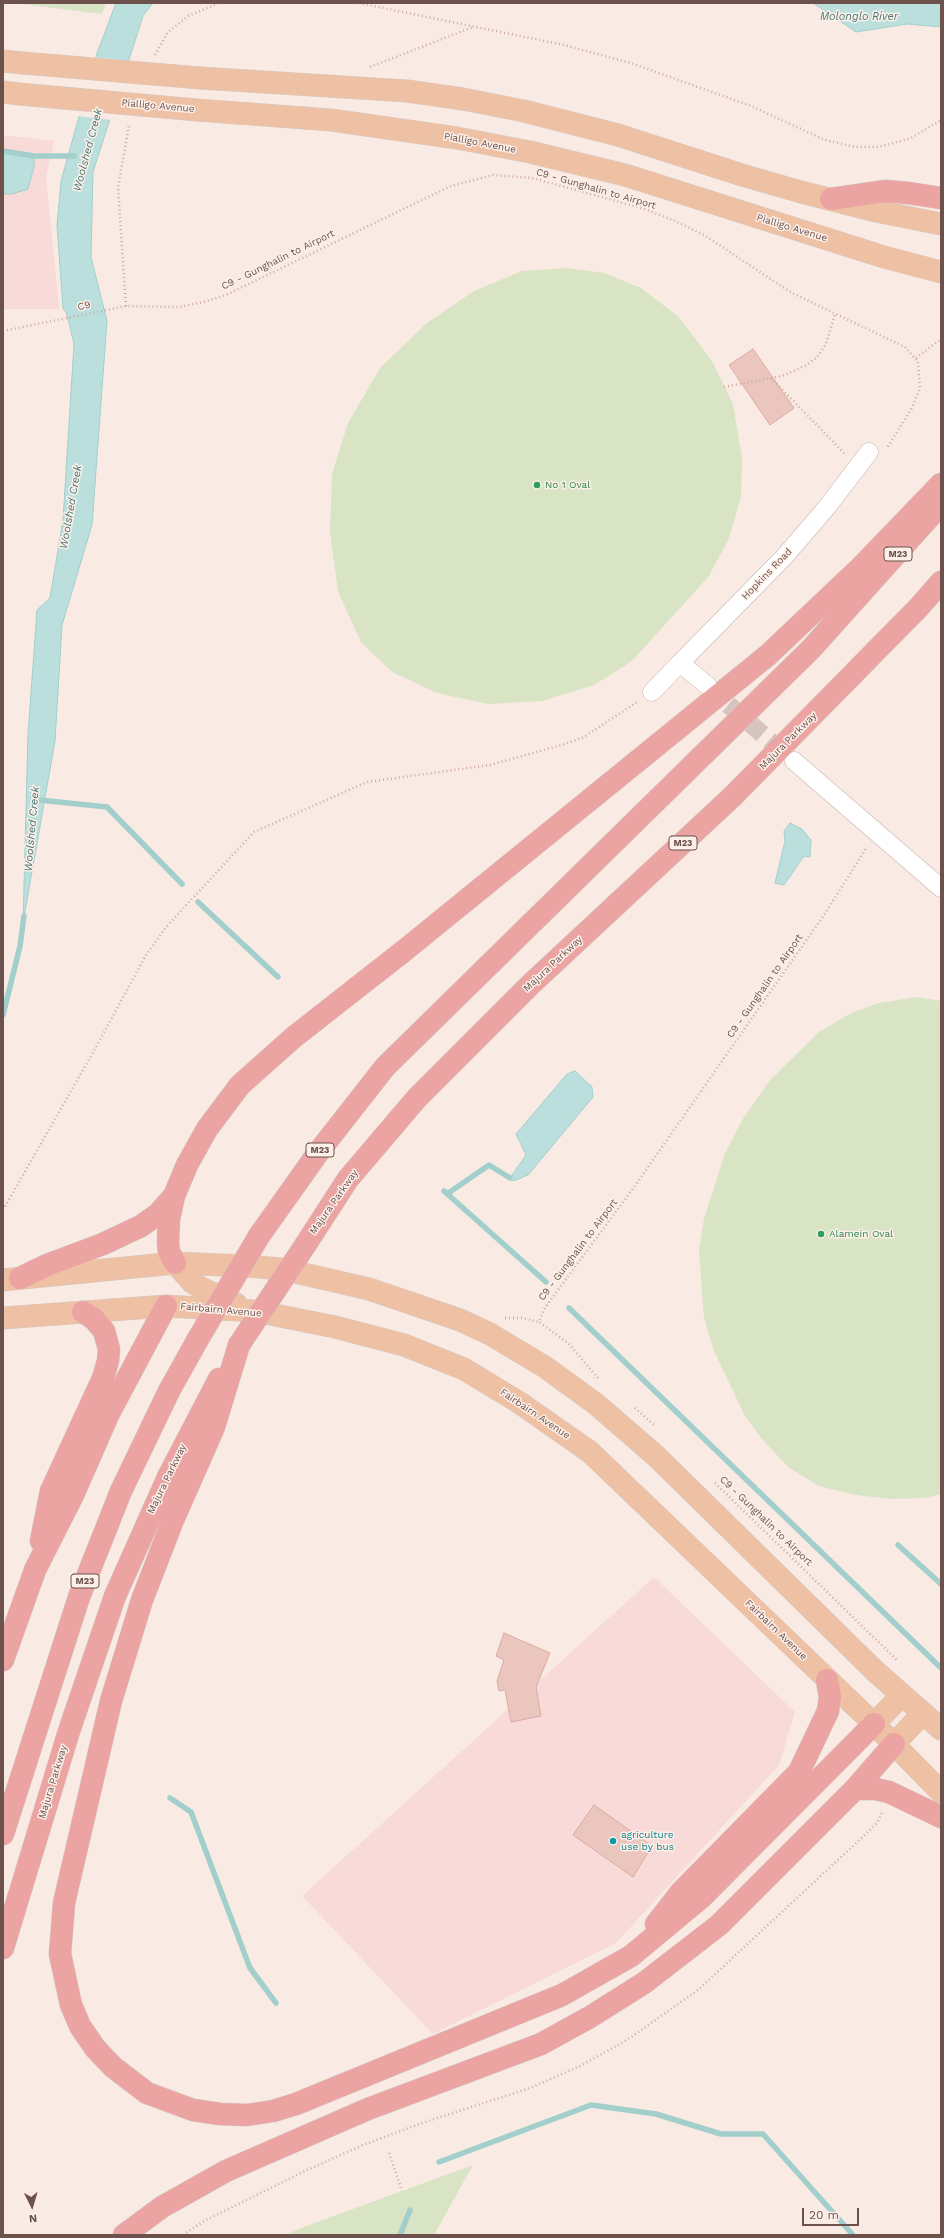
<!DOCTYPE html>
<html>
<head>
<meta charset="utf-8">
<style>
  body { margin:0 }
  #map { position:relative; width:944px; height:2238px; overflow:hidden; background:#f9ebe3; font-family:"Work Sans",sans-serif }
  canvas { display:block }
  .frame { position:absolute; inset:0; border:4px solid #6d514d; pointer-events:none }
  .north { position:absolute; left:12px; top:2186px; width:40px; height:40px; -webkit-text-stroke:3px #fcf0e9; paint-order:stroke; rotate:175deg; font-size:11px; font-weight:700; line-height:16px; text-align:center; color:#6d514d }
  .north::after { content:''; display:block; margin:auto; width:14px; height:18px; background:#6d514d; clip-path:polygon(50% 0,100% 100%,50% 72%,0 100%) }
  .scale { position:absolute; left:802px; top:2208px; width:57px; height:18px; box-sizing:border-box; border:2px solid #6d514d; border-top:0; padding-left:5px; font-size:12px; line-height:14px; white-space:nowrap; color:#6d514d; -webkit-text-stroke:3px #fcf0e9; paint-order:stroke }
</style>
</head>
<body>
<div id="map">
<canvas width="944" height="2238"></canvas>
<div class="frame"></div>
<div class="north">N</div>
<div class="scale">20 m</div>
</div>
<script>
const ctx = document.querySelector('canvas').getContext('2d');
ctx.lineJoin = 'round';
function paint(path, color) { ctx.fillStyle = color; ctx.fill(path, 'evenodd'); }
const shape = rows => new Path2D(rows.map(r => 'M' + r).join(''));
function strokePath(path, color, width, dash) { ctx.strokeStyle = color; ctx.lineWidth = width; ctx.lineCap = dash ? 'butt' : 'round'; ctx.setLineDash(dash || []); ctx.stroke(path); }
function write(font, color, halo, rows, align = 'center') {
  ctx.font = font + ' "Work Sans",sans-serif'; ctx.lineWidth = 3; ctx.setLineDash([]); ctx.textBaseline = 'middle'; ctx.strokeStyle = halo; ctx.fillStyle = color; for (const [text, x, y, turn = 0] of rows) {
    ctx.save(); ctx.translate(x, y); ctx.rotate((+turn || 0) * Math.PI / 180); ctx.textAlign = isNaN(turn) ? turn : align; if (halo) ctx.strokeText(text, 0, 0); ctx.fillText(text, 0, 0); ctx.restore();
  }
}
const commercial = shape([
  [3,135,54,141,46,178,59,309,3,309],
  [654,1577,795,1712,779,1765,616,1943,433,2034,302,1896]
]);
const green = shape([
  [13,3,106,3,102,14],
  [567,268,604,273,641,288,679,317,712,361,733,404,742,458,741,497,729,538,709,576,632,661,594,685,542,701,488,704,437,693,392,672,361,642,338,592,330,532,332,474,348,423,380,368,427,323,474,291,522,271],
  [917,997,941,1001,941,1494,925,1498,891,1499,856,1495,819,1486,788,1467,762,1439,744,1414,714,1351,704,1318,699,1250,704,1219,725,1153,743,1119,770,1080,819,1032,851,1013,879,1003],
  [473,2165,434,2235,286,2235,301,2228]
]);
const water = shape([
  [116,3,153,3,143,16,93,172,91,257,107,321,92,525,62,625,55,741,23,923,28,734,37,610,50,598,63,520,74,344,66,311,63,309,57,225,61,181,96,56,116,3],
  [813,3,941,3,941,27,907,24,856,32,813,3],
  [3,151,34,156,34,167,28,189,12,194,3,194,3,151],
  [790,823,802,829,811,840,810,857,804,856,784,885,775,883,785,841,784,831,790,823],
  [575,1071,592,1087,593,1097,528,1175,513,1181,510,1178,526,1155,516,1134,567,1074,575,1071]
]);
const pier = shape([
  [93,57,130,61,112,120,77,116]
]);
const stream = shape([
  [3,151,34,156,74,156],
  [39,800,107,807,182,884],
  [198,902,278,977],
  [3,1015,20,946,24,916],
  [444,1191,546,1282],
  [447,1194,489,1165,510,1178],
  [569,1308,941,1668],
  [898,1545,941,1584],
  [170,1798,191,1812,250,1968,276,2003],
  [439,2162,591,2105,656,2114,721,2134,763,2134,853,2235],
  [400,2235,410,2210]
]);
const building = shape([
  [753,349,794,408,770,425,729,365,753,349],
  [504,1633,550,1653,536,1687,541,1716,511,1722,505,1690,499,1691,497,1681,504,1660,496,1656,504,1633],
  [594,1805,652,1846,633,1877,573,1835,594,1805]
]);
const minorTunnel = shape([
  [708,687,790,758]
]);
const path = shape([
  [359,3,564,45,631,63,751,106,825,140,855,147,878,147,894,143,911,138,941,120],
  [155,55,168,32,188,16,219,3],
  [370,67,473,27],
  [126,306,118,188,129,125],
  [3,331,126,306,179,307,204,302,226,295,451,186,493,175,532,178,645,209,675,221,704,235,792,293,905,347,918,362,920,388,912,408,887,448],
  [916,358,941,339],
  [771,378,845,454],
  [724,387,782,376,807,365,817,357,826,344,835,314],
  [3,1210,95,1049,146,955,167,926,254,832,367,782,490,765,565,744,584,737,637,702],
  [505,1318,522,1318,539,1322],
  [598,1378,568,1343,539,1322,544,1309,632,1190,824,915,867,847],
  [635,1408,654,1425],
  [715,1483,898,1661],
  [389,2153,402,2191],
  [183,2235,204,2221,305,2171,363,2145,422,2123,530,2088,580,2066,627,2040,698,1990,868,1832,877,1823,883,1811]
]);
const minor = shape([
  [708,686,680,663,785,556,827,507,869,452],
  [652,692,680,663],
  [794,761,941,888]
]);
const major = shape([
  [3,61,23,63],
  [200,78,407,91,463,99,524,111,618,135,742,175,801,192,876,211,941,224],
  [3,92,19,94],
  [197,110,331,120,457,138,530,152,625,175,884,257,941,272],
  [175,1263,192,1282,201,1288,236,1304],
  [3,1280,175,1263,246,1266,282,1269,369,1289,460,1320,490,1334,545,1367,596,1404,656,1456,875,1671,941,1729],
  [3,1318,166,1306,255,1311,335,1327,404,1345,464,1369,520,1403,590,1452,874,1724,941,1792],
  [874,1724,902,1695],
  [894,1744,923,1713]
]);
const highway = shape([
  [831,199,886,191,908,193,941,198],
  [259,1236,320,1150,385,1067,811,649,941,504],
  [306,1244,348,1179,417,1098,530,985,733,796,920,606,941,582],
  [175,1263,169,1252,168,1243,169,1219,174,1196,187,1165,207,1129,240,1085,294,1037,405,950,768,655,862,566,941,484],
  [20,1278,47,1265,103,1244,141,1226,158,1214,174,1196],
  [239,1345,214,1427,173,1520,142,1600,111,1701,64,1903,60,1954,71,2005,80,2026,95,2048,113,2067,147,2093,193,2110,220,2114,247,2115,273,2111,296,2104,562,1995,631,1956,702,1897,874,1724],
  [41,1541,51,1491,103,1378,108,1361,109,1349,104,1331,94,1319,83,1312],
  [3,1660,35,1570,73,1495,109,1413,166,1306],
  [855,1789,875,1789,889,1792,941,1817],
  [3,1834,79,1597,121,1491,169,1391,198,1339],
  [656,1924,681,1892,799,1772,828,1711,830,1697,827,1680],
  [3,1948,69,1731,115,1596,169,1475,219,1379],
  [124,2235,162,2207,226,2171,368,2109,541,2044,590,2017,644,1983,719,1925,855,1789,894,1744]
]);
const majorBridge = shape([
  [23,63,200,78],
  [19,94,197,110]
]);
const highwayBridge = shape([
  [198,1339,259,1236],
  [239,1345,306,1244]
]);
const markers = [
  [537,485,4,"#2e9e5b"],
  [821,1234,4,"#2e9e5b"],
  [613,1841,4,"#0f9aa8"]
];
const shields = [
  [898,554,28],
  [683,843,28],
  [320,1150,28],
  [85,1581,28]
];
const shieldNames = [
  ["M23",898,554],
  ["M23",683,843],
  ["M23",320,1150],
  ["M23",85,1581]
];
const streetNames = [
  ["Pialligo Avenue",158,106,5],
  ["Pialligo Avenue",480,143,11],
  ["C9 - Gunghalin to Airport",596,189,16],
  ["Pialligo Avenue",792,228,17],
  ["C9 - Gunghalin to Airport",278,260,-26],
  ["C9",84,306,-12],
  ["Hopkins Road",767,574,-46],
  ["Majura Parkway",788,741,-45],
  ["Majura Parkway",553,964,-43],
  ["C9 - Gunghalin to Airport",765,986,-55],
  ["Majura Parkway",334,1202,-55],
  ["C9 - Gunghalin to Airport",578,1250,-53],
  ["Fairbairn Avenue",221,1310,5],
  ["Fairbairn Avenue",535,1414,34],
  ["Majura Parkway",167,1479,-64],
  ["C9 - Gunghalin to Airport",766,1521,44],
  ["Fairbairn Avenue",776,1630,44],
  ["Majura Parkway",53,1782,-73]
];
const leisureNames = [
  ["No 1 Oval",545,485],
  ["Alamein Oval",829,1234]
];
const cultureNames = [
  ["agriculture",621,1835],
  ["use by bus",621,1847]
];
const waterNames = [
  ["Molonglo River",859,17],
  ["Woolshed Creek",88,150,-75],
  ["Woolshed Creek",71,507,-80],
  ["Woolshed Creek",32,829,-85]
];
paint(commercial, '#f8dad8');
paint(green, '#d8e4c4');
paint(water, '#bbdfdc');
strokePath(water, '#a2cfcc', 1);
paint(pier, '#f9ebe3');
strokePath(stream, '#a2cfcc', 5.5);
paint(building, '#eac6be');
strokePath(building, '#dbaaa1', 1);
strokePath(minorTunnel, '#d6c4be', 18, [18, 9]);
strokePath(minor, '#c8b2ac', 19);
strokePath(major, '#d3cbca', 23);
strokePath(highway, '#d3cbca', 23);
strokePath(path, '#cea9a2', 2.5, [1, 3]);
strokePath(minor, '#fff', 18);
strokePath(major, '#efc1a4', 22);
strokePath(highway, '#eba4a2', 22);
strokePath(majorBridge, '#d3cbca', 23, []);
strokePath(highwayBridge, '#d3cbca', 23, []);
strokePath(majorBridge, '#efc1a4', 22);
strokePath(highwayBridge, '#eba4a2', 22);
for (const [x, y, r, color] of markers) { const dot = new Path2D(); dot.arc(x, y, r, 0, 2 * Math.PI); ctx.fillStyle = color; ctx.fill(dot); strokePath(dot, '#fcf0e9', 1.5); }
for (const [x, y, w] of shields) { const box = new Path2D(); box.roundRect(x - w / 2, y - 7, w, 14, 3); ctx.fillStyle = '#fcf0e9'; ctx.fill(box); strokePath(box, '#6d514d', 1); }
write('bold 9px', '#6d514d', null, shieldNames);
write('10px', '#6d514d', '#fcf0e9', streetNames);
write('10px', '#27864d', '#fcf0e9', leisureNames, 'left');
write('10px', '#0d838f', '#fcf0e9', cultureNames, 'left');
write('italic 11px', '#477774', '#fcf0e9', waterNames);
</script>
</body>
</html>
